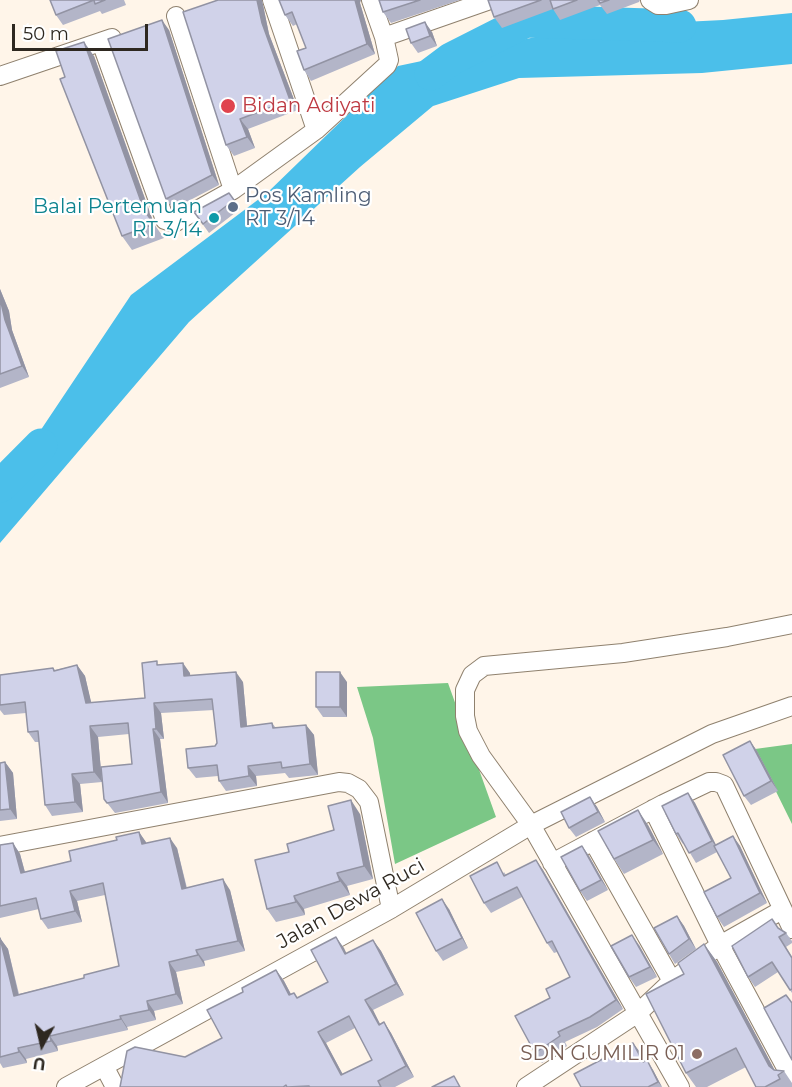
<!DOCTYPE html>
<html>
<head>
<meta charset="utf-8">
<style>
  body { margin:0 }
  #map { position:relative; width:792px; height:1087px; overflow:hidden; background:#fff5e9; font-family:Montserrat,sans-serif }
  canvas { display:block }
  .north { position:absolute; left:12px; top:1015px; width:60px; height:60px; -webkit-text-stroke:4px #fff; paint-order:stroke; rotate:188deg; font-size:16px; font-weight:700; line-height:24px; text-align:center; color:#2e2820 }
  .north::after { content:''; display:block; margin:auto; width:21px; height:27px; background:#2e2820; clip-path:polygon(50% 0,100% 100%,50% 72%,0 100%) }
  .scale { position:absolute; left:12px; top:24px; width:136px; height:27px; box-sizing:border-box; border:3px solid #2e2820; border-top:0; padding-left:8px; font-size:18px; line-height:21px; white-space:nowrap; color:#2e2820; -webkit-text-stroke:4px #fff; paint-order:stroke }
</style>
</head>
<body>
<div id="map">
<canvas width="792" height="1087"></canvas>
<div class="north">U</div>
<div class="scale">50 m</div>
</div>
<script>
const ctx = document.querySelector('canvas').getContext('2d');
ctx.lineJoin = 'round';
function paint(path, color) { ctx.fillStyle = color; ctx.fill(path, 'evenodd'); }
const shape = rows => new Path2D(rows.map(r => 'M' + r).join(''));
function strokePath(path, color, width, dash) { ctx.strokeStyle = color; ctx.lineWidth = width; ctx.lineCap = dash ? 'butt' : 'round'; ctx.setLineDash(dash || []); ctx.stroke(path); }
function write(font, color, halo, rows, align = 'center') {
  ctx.font = font + ' Montserrat,sans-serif'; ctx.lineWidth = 4.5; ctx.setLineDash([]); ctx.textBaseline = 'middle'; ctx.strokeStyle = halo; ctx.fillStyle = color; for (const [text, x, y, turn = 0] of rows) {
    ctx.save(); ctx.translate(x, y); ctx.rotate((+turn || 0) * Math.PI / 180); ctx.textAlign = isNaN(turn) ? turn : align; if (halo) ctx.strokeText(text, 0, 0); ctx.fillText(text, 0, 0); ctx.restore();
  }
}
const forest = shape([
  [448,683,496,817,395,864,373,738,357,687],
  [792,744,792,824,755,749]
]);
const water = shape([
  [792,13,792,64,702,73,519,78,433,106,360,167,189,322,0,543,0,491,131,295,267,193,398,66,583,27,723,20]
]);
const river = shape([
  [431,74,451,59,526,21,680,26],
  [0,486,41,445]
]);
const street = shape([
  [371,0,384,37,490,0],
  [650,0,658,5,666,5,689,0],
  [101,42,165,220,174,223,233,190,176,16],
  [0,76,112,38],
  [316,130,387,65,389,60,384,37],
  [233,190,316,130,272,0],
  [653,809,720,945,792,1079],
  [593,841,672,981],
  [0,846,339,782,348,783,359,789,369,802,391,909],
  [552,863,663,804,709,782,716,782,724,785,792,929],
  [104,1066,115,1087],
  [66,1087,391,909,531,825,712,734,792,706],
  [526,1087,638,1013,672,981,720,945,782,910],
  [680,1087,531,825,481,756,468,731,465,716,465,690,472,675,484,666,623,653,727,637,792,624]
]);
const wall = shape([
  [50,0,124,0,126,5,102,14,100,11,63,25,56,15],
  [218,0,262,0,269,34,298,110,248,129,255,148,234,156,226,145],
  [279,0,360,3,375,54,311,81,304,70,306,48,297,24,293,26,285,15],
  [379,0,460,0,391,23,383,12],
  [488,0,640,0,639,2,607,14,600,5,560,20,553,9,502,28,494,17],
  [169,30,219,185,173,209,166,199],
  [432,32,437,46,418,53,411,43],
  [94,56,154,224,164,238,132,250,122,236,65,77],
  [229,193,240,209,209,233,194,212],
  [0,289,9,311,12,330,29,377,0,388],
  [77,665,85,676,91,703,145,698,160,665,190,673,190,676,243,682,247,726,272,723,276,728,306,725,314,735,318,775,289,778,285,773,256,776,257,786,226,791,219,781,218,776,196,778,188,768,215,746,217,743,214,710,161,713,164,739,160,739,168,803,115,813,104,799,132,764,129,734,98,737,102,782,80,784,83,812,52,816,45,805,39,742,35,742,28,732,26,713,4,715,0,710,0,675,53,668,55,670],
  [347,682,347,717,323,717,316,707],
  [750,741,757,751,778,791,751,805,744,796],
  [5,762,13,773,17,819,0,821,0,763],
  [688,793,695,803,716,845,733,836,740,846,767,903,724,927,717,917,731,878,717,852,696,863,684,843,683,844,676,834],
  [590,797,597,807,605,822,576,837,569,828],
  [360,814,373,879,347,886,350,895,304,909,305,915,276,922,267,909,289,852,334,830],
  [648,825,663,854,624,874,614,859],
  [139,832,146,843,177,848,187,888,230,890,245,951,204,961,205,966,176,972,183,1004,154,1011,156,1020,127,1027,128,1030,57,1046,58,1051,26,1059,27,1063,3,1068,0,1063,0,938,8,949,19,994,84,978,119,966,105,895,77,901,82,922,48,929,41,919,39,909,0,918,0,845,13,843,20,854,25,872,71,861,117,840],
  [582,846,589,856,608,890,587,901,580,891],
  [536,860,543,870,623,1009,597,1027,565,1042,567,1046,542,1063,535,1053,550,998,570,977,557,952,554,953,547,943,522,897,491,913,484,903,504,872,506,875],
  [449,909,468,948,443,961,436,951],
  [677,916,684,926,696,949,675,964,669,954],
  [779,929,786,933,792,941,792,943,786,947,792,957,792,993,778,972,755,987,748,977],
  [336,937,346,954,373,940,381,951,404,995,373,1010,380,1024,384,1022,391,1033,414,1077,395,1087,120,1087,185,1057,222,1038,243,992,276,970,284,981,291,994,298,998,328,982],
  [355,1028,372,1060,343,1075,326,1043],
  [704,944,717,962,775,1071,784,1071,792,1083,792,1087,756,1087,746,1067,707,1087,696,1087,686,1073],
  [639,945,657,977,636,987,629,977],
  [640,1052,645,1061,653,1070,662,1087,581,1087]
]);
const shadedWall = shape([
  [257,0,262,0,269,34,298,110,290,100,262,23],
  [355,0,361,0,360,3,375,54,367,44],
  [162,20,169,30,219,185,212,175],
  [425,22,432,32,437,46,430,36],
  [84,42,94,56,154,224,164,238,144,210],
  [240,119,248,129,255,148,247,137],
  [0,289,9,311,12,330,29,377,22,366,5,320,0,298],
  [183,663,190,673,191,687,184,676],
  [77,665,85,676,94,714,86,703],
  [236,672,243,682,248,737,241,727],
  [340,672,347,682,347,717,340,707],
  [154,703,161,713,164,739,156,729],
  [306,725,314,735,318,775,310,764],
  [90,726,98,737,102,782,94,772],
  [153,729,160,739,168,803,161,792],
  [750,741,757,751,778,791,771,781],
  [5,762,13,773,17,819,10,809],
  [248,766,256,776,257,786,249,776],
  [72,774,80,784,83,812,75,802],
  [688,793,695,803,719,851,712,841],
  [590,797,597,807,605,822,598,812],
  [351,800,360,814,373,879,364,866],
  [638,810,648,825,663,854,653,840],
  [139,832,146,842,149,855,142,844],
  [733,836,740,846,767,903,760,893],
  [170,838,177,848,189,899,182,889],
  [13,843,20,854,28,884,21,873],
  [582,846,589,856,608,890,601,880],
  [536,860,543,870,623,1009,616,1000],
  [337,873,347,886,350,895,340,881],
  [223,879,230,890,245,951,238,941],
  [70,891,77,901,82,922,75,911],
  [294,896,304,909,305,915,296,902],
  [442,899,449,909,468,948,462,938],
  [677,916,684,926,696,949,689,939],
  [632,935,639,945,657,977,650,967],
  [336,937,344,948,352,965,345,954],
  [0,938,8,949,21,1006,14,996],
  [373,940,381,951,404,995,396,984],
  [704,944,717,962,780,1080,769,1066],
  [196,950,204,961,205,966,198,955],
  [169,962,176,972,183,1004,176,994],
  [276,970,284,981,297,1006,289,995],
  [365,1000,373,1010,386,1036,379,1025],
  [147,1001,154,1011,156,1020,149,1010],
  [120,1016,127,1027,128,1030,121,1019],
  [384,1022,391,1033,414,1077,406,1066],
  [318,1032,326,1043,349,1086,341,1075],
  [50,1036,57,1046,58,1051,51,1041],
  [633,1043,640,1052,650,1071,643,1062],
  [18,1048,26,1059,27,1063,19,1052],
  [647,1060,653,1070,662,1087,658,1082]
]);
const building = shape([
  [50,0,105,0,95,4,94,0,56,15,50,0],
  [218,0,257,0,262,23,290,100,240,119,247,137,226,145,183,12,218,0],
  [279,0,355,0,367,44,304,70,297,51,306,48,292,12,285,15,279,0],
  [379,0,420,0,383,12,379,0],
  [488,0,541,0,494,17,488,0],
  [550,0,577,0,553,9,550,0],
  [598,0,609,0,600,3,598,0],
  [162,20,212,175,166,199,108,39,162,20],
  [425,22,430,36,411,43,406,29,425,22],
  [84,42,144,210,154,224,122,236,60,79,65,77,56,51,84,42],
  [229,193,234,200,203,224,194,212,229,193],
  [0,298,5,320,22,366,0,374,0,298],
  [157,661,157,665,183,663,184,676,236,672,241,727,272,723,273,728,306,725,310,764,282,768,281,762,248,766,249,776,219,781,217,765,188,768,186,749,215,746,217,743,212,699,154,703,156,729,153,729,161,792,107,803,104,799,101,767,132,764,128,723,90,726,94,772,72,774,75,802,45,805,38,731,28,732,25,702,0,705,0,675,53,668,54,671,77,665,86,703,145,698,142,663,157,661],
  [316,672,340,672,340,707,316,707,316,672],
  [750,741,771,781,744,796,723,755,750,741],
  [5,762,10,809,0,810,0,763,5,762],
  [688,793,712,841,689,853,678,833,676,834,662,806,688,793],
  [590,797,598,812,569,828,561,812,590,797],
  [351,800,364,866,337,873,340,881,294,896,296,902,267,909,255,860,289,852,287,844,334,830,328,806,351,800],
  [638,810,653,840,614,859,598,831,638,810],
  [139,832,142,844,170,838,182,889,223,879,238,941,196,950,198,955,169,962,176,994,147,1001,149,1010,120,1016,121,1019,50,1036,51,1041,18,1048,19,1052,0,1057,0,938,14,996,84,978,84,975,119,966,103,883,70,891,75,911,41,919,36,898,0,906,0,845,13,843,21,873,71,861,69,851,117,840,116,837,139,832],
  [733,836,760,893,717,917,704,892,731,878,714,846,733,836],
  [582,846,601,880,580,891,561,857,582,846],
  [536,860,616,1000,590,1017,558,1032,560,1036,535,1053,515,1016,550,998,546,989,570,977,552,941,547,943,517,887,484,903,470,876,497,862,504,876,536,860],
  [442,899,462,938,436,951,416,913,442,899],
  [677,916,689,939,669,954,654,928,677,916],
  [772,919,778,928,786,933,779,937,792,958,792,989,790,990,772,962,748,977,732,946,772,919],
  [632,935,650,967,629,977,611,946,632,935],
  [336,937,345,954,373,940,396,984,365,1000,379,1025,384,1022,406,1066,378,1081,381,1087,310,1087,309,1086,287,1087,286,1085,283,1087,120,1087,127,1051,135,1047,185,1057,222,1038,207,1010,243,992,242,988,276,970,289,995,294,993,297,998,328,982,311,950,336,937],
  [349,1016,372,1060,341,1075,318,1032,349,1016],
  [704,944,769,1066,774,1070,784,1071,778,1075,780,1079,765,1087,756,1087,736,1048,686,1073,646,994,684,974,678,963,704,944],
  [786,995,792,1003,792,1060,764,1008,786,995],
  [633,1043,643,1062,647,1060,658,1082,648,1087,581,1087,574,1074,633,1043],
  [454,1076,460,1087,432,1087,454,1076]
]);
const markers = [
  [228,106,8,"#e0444e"],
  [233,207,6,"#5c6f8a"],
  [214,218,6,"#0f9aa8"],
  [697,1054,6,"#8d6e63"]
];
const healthNames = [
  ["Bidan Adiyati",242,106]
];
const serviceNames = [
  ["Pos Kamling",245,196],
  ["RT 3/14",245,219]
];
const cultureNames = [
  ["Balai Pertemuan",202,207],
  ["RT 3/14",202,230]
];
const streetNames = [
  ["Jalan Dewa Ruci",351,904,-29]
];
const educationNames = [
  ["SDN GUMILIR 01",685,1054]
];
paint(forest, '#7bc786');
paint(water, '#4bbfea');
strokePath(river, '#4bbfea', 33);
strokePath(street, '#8f816e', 20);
strokePath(street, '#fff', 18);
paint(wall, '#b3b5c8');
paint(shadedWall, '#9293a3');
paint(building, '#d0d2e9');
strokePath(building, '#9293a3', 1.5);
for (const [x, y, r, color] of markers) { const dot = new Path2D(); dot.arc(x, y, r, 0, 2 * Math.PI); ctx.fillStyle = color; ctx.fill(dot); strokePath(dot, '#fff', 2); }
write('20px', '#be3a42', '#fff', healthNames, 'left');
write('20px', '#4e5e75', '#fff', serviceNames, 'left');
write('20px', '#0d838f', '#fff', cultureNames, 'right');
write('20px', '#2e2820', '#fff', streetNames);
write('20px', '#785e54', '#fff', educationNames, 'right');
</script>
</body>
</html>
